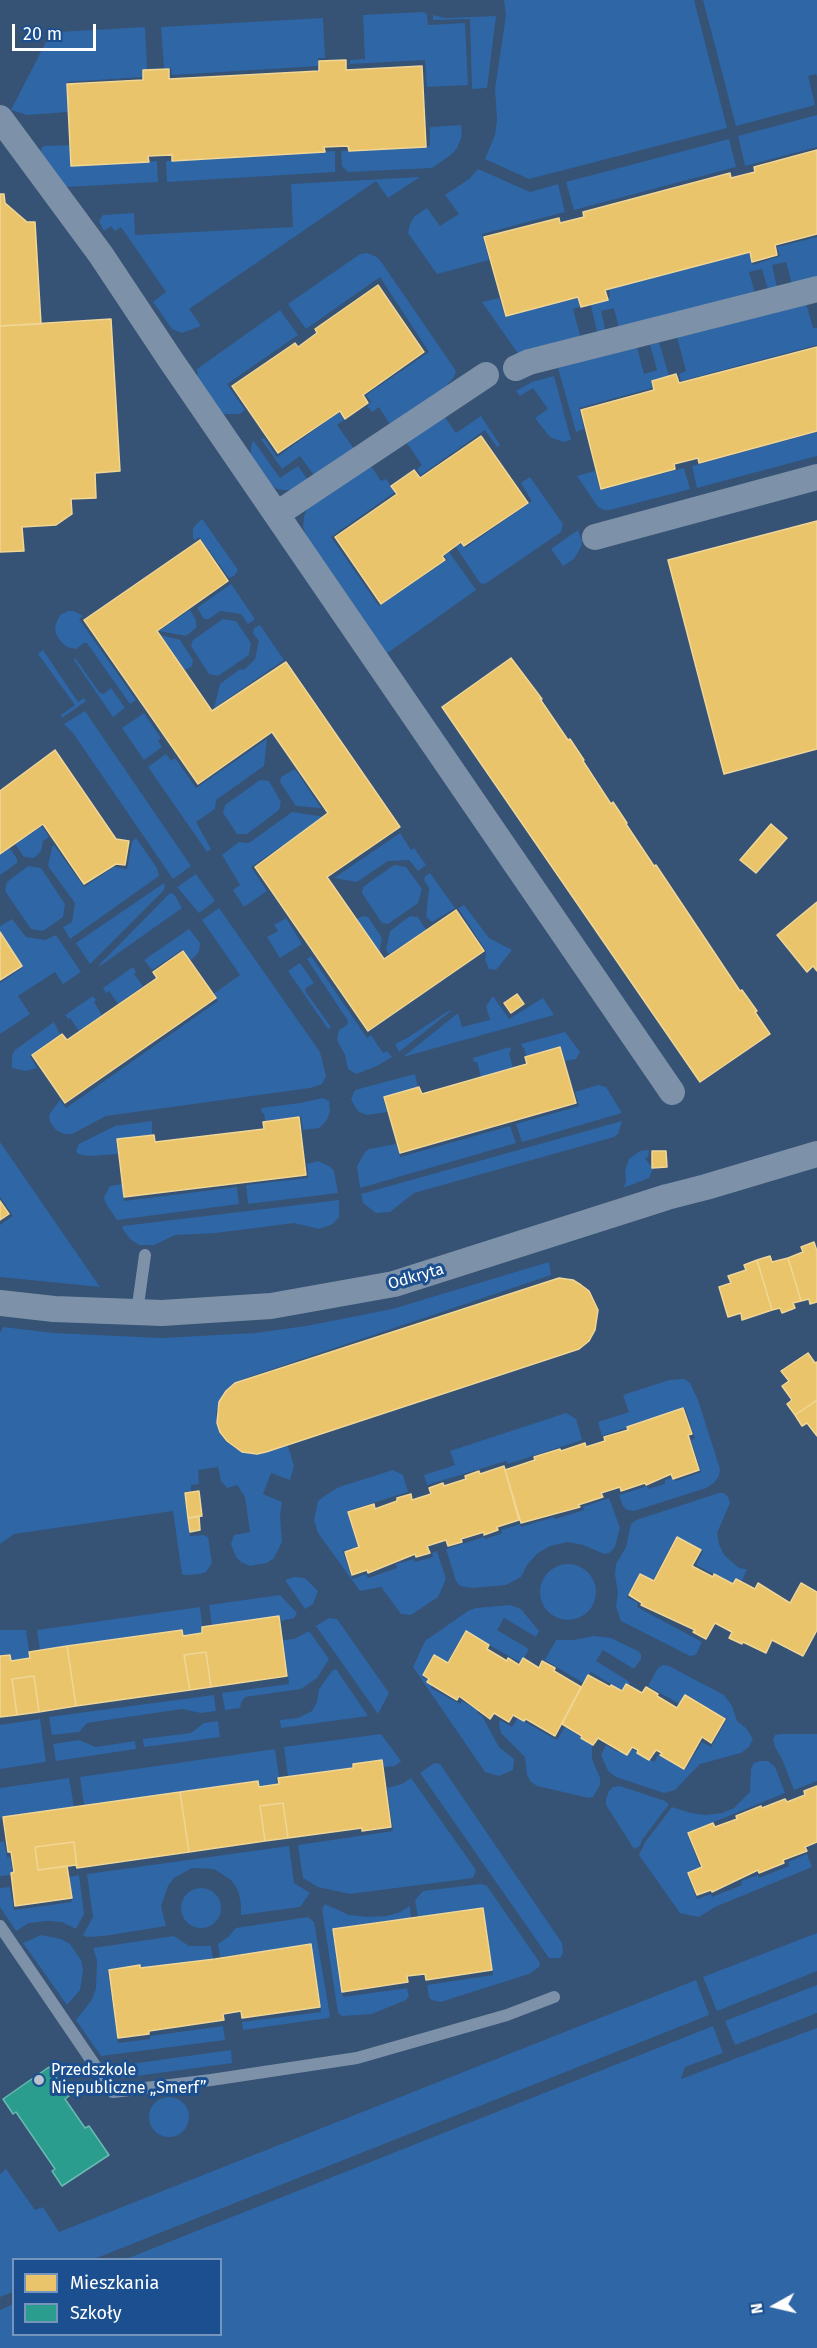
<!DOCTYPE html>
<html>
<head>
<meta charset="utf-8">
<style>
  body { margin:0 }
  #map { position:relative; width:817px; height:2348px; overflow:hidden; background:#365274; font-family:"Fira Sans",sans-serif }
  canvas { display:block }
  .legend { position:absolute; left:12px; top:2258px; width:210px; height:78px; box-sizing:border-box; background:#1b4f8f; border:2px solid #7695bc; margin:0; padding:8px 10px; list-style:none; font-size:18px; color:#fff }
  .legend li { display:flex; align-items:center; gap:12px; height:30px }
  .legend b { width:30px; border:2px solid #7695bc }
  .north { position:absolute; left:745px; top:2276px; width:60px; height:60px; -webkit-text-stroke:4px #1b4f8f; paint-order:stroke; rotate:262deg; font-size:16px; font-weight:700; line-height:24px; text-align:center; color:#fff }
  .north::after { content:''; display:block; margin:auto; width:21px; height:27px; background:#fff; clip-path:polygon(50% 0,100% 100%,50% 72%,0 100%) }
  .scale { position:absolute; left:12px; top:24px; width:84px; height:27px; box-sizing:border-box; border:3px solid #fff; border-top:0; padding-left:8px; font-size:18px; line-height:21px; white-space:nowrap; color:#fff; -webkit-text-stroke:4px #1b4f8f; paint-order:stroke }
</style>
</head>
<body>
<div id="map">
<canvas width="817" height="2348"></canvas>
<ul class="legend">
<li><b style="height:16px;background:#e9c46a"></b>Mieszkania</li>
<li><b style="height:16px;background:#2a9d8f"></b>Szkoły</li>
</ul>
<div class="north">N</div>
<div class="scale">20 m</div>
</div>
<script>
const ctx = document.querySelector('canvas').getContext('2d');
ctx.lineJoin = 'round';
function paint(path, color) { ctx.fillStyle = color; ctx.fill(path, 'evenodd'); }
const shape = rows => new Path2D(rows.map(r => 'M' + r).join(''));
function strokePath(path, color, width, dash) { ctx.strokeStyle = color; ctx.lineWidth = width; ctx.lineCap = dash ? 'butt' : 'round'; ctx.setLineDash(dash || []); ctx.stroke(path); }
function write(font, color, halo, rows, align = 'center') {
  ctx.font = font + ' "Fira Sans",sans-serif'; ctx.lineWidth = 6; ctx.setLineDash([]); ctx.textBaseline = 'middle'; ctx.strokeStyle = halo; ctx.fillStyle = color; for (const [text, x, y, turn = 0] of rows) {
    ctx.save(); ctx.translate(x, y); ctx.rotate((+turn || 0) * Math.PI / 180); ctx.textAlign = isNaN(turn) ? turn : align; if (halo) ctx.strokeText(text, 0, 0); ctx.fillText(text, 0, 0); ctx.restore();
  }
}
const green = shape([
  [504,0,694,0,727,128,529,179,485,159,495,135,497,120,495,89,506,15],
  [703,0,817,0,817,77,816,74,808,76,815,105,736,126],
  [424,12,427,15,428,25,465,23,468,85,427,87,425,60,350,64,350,60,365,59,363,15],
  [433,15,445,18,496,16,487,88,472,89,470,19,433,20],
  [323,18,325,58,318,58,319,66,172,75,171,68,164,68,161,27],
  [145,27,147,69,142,70,142,77,67,82,68,112,27,115,11,110,46,42,58,32],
  [817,115,817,147,745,166,738,136],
  [461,125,462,136,457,148,452,154,432,168,348,172,342,166,341,151,430,146,430,127],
  [729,139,736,167,574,210,566,182],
  [70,145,71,166,157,161,158,182,66,187,41,155,41,150,43,146],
  [335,151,335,172,167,182,166,161],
  [478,169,530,192,558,184,565,212,482,234,489,260,437,274,408,233,410,224,414,217,427,208,440,226,459,214,445,195,469,179],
  [420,177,388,198,376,181,189,309,201,326,182,333,172,329,153,302,166,292,121,227,115,231,111,226,104,231,99,221,103,215,134,213,135,235,293,227,291,184],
  [817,237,817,277,792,284,786,262,772,265,777,287,768,290,762,269,749,272,755,293,619,329,614,308,601,311,606,333,598,335,590,302,610,297,609,289,749,253,753,265,780,256,777,247],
  [367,253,377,257,382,263,456,371,454,377,440,393,391,426,379,407,372,412,367,406,371,402,366,395,429,352,380,277,306,329,288,304,360,254],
  [499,298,505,316,578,298,580,307,573,309,581,339,519,355,482,302],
  [806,303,813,328,817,328,817,345,681,381,679,374,686,371,677,337],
  [280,310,298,335,227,384,245,410,240,414,224,414,216,409,198,382,197,369],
  [659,342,669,376,651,381,652,388,579,408,584,429,576,432,558,368,637,347,644,374,657,370,650,345],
  [554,376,571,440,563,442,550,437,535,418,548,409,533,388,520,396,516,391,532,382],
  [339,412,344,420,337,425,355,450,316,478,300,456,282,469,261,439,264,438,277,457],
  [442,413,456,433,481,416,500,445,497,447,485,430,421,475,417,469,422,465,404,439],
  [817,432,817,456,697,488,692,466],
  [253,440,280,478,298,466,310,483,293,491,277,489,265,480,251,460,251,447],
  [369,463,381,481,386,479,395,492,331,537,379,606,447,560,444,555,449,552,476,590,386,654,308,541,303,527,304,516,309,504],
  [684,468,690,489,610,510,604,510,598,507,577,476,595,471,600,490],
  [530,477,563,524,561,532,485,584,480,583,456,547,461,544,465,548,532,501,521,483],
  [201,520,203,520,238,570,234,576,229,578,199,537,195,540,193,538,193,528],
  [578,530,582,541,581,547,574,559,563,566,551,549],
  [231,584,255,619,248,624,241,614,220,611,209,619,204,619,197,608],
  [190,610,196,620,196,628,186,636,159,631],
  [68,611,74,611,83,616,79,619,136,700,130,704,87,643,84,643,76,649,67,647,62,643,56,634,55,626,60,615],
  [223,619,236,621,251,643,249,655,218,676,209,674,191,646,193,640],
  [260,625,284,660,214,708,220,684,240,669,244,670,255,659,259,641,253,633,254,628],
  [161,635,180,640,193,660,192,666,185,670],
  [43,650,78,702,84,698,86,701,62,718,61,715,75,705,38,654],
  [75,658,100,693,103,694,111,688,125,708,113,717,74,660],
  [85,711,191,866,173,879,73,733,64,724],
  [144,713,161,738,158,741,162,747,144,760,122,728],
  [267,739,264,766,216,800,215,809,196,822,211,849,207,852,148,767,166,754,171,761,175,758,196,788],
  [295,769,321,808,296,806,280,782,281,777],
  [260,780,269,781,281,802,279,810,247,834,237,834,223,813,225,805],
  [292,812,325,817,251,867,267,891,244,907,233,890,240,885,222,855,239,842,249,843],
  [42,826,49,837,43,841,41,851,34,858,24,857,15,844],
  [400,833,411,850,414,848,426,865,418,871,409,860,388,861,357,882,334,878],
  [136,838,157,868,159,876,70,939,63,927,72,922,75,903,48,866,52,847,54,845,84,887,114,867,127,869,132,842],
  [10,848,17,859,17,863,0,875,0,855],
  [394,865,406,867,422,889,418,903,388,924,382,923,362,893,363,887],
  [28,866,41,868,65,904,63,917,43,931,31,929,5,891,7,882],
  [430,873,455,908,432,922,426,917,429,888,424,880,425,876],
  [196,874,215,901,199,913,177,887],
  [164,883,165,888,162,892,90,964,76,943],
  [170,893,174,894,182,908,100,966,99,965],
  [464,905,489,938,512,950,496,970,489,969,485,960,486,951,458,908],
  [219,908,320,1052,326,1076,322,1084,310,1088,106,1116,72,1134,64,1134,56,1130,50,1122,49,1115,60,1100,66,1108,218,1001,213,994,240,975,202,920],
  [362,916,368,917,382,938,379,955,355,920],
  [410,916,418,917,426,930,389,954,386,950,390,931],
  [286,918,302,944,280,958,267,937,278,931,274,925],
  [12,919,26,937,45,940,56,935,81,972,63,984,55,972,18,996,30,1014,0,1034,0,983,22,968,0,936,0,926],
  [189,929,200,943,199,952,191,960,183,949,152,970,144,960],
  [311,956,367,1038,371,1035,383,1053,387,1051,392,1057,377,1066,356,1074,348,1069,345,1055,337,1040,339,1030,347,1025,348,1021,307,959],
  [300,963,314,983,306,988,305,991,331,1027,328,1029,288,971],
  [133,967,136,972,134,974,143,986,118,1004,109,991,106,993,103,988],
  [93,996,96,1000,94,1002,102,1015,79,1031,70,1018,68,1019,65,1015],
  [493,996,509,1019,543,998,554,1015,403,1057,458,1013,462,1027,490,1020,486,1006],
  [450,1010,451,1011,399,1052,395,1044,407,1038],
  [54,1022,60,1034,30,1056,37,1068,26,1071,12,1068,12,1055,15,1050],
  [565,1032,580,1052,576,1059,565,1061,561,1046,526,1056,524,1048,523,1048,521,1044],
  [510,1047,511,1051,509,1053,513,1068,481,1077,477,1062,474,1062,473,1058],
  [415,1074,418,1087,383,1098,387,1112,367,1115,359,1112,354,1105,351,1099,355,1090],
  [598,1085,606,1087,622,1113,522,1142,516,1124,579,1106,575,1092],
  [323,1098,329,1101,330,1111,327,1120,319,1128,303,1130,301,1116,265,1121,264,1113,262,1113,261,1108,300,1103],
  [152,1121,152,1135,116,1140,118,1154,88,1156,78,1154,76,1151,79,1144,115,1126],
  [622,1121,618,1134,614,1137,414,1193,390,1212,376,1213,363,1203,361,1194],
  [510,1126,516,1143,360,1188,357,1166,365,1152,369,1149,396,1144,400,1157],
  [0,1142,91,1274,100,1287,0,1277,0,1225,13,1216,0,1197],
  [649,1150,648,1157,645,1158,653,1169,649,1178,623,1188,626,1182,625,1171,629,1159,640,1151],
  [318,1161,329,1166,334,1171,338,1193,248,1204,246,1185,308,1178,307,1164],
  [122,1184,124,1201,237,1187,239,1204,117,1220,106,1204,104,1197,110,1186],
  [339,1200,339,1217,333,1224,319,1229,294,1223,216,1233,175,1235,154,1245,139,1245,130,1239,122,1228,123,1226],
  [549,1262,551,1275,243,1379,225,1391,216,1412,219,1432,226,1442,242,1452,257,1454,288,1446,294,1466,290,1480,271,1473,263,1494,282,1502,280,1516,282,1542,274,1558,267,1563,250,1566,241,1562,236,1557,231,1544,234,1535,250,1532,245,1497,237,1485,227,1488,221,1481,218,1467,198,1470,199,1484,191,1485,191,1491,184,1492,190,1536,203,1535,208,1537,212,1563,206,1572,200,1574,185,1575,182,1574,173,1511,14,1534,0,1544,0,1333,3,1327,54,1333,161,1338,255,1333,306,1326,392,1309],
  [684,1379,690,1383,698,1400,720,1469,719,1476,714,1483,706,1488,634,1511,627,1510,623,1506,619,1495,647,1486,648,1489,665,1484,665,1480,674,1477,676,1481,701,1472,691,1440,695,1438,685,1408,602,1436,598,1422,629,1412,623,1395,669,1380],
  [566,1413,576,1419,582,1440,508,1464,506,1461,427,1485,424,1475,455,1465,450,1451],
  [393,1470,403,1475,408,1492,347,1511,358,1546,343,1551,352,1579,366,1574,368,1578,397,1568,396,1564,414,1559,415,1562,433,1557,432,1553,437,1551,446,1579,438,1597,411,1615,401,1614,381,1587,360,1591,318,1533,314,1520,318,1501,326,1495,339,1487],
  [719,1493,724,1493,728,1497,730,1503,717,1533,719,1544,724,1555,739,1568,747,1569,741,1583,733,1584,696,1565,703,1551,676,1537,653,1580,640,1574,627,1597,638,1603,637,1607,702,1642,696,1655,690,1656,621,1621,616,1606,618,1592,615,1575,616,1564,626,1547,631,1524,636,1520],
  [609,1498,620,1528,615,1547,609,1553,604,1554,583,1545,568,1542,550,1546,538,1553,527,1565,521,1577,506,1585,472,1588,460,1586,456,1581,446,1549,484,1537,485,1539,502,1533,501,1530,520,1524,521,1527,554,1517,555,1519,584,1510,583,1507],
  '540 1592a28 28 0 1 1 56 0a28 28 0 1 1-56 0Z',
  [294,1577,305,1578,318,1591,313,1604,305,1609,285,1580],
  [280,1595,297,1613,294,1618,281,1621,280,1616,212,1625,209,1605],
  [510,1605,521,1609,539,1631,536,1637,504,1618,497,1630,529,1649,521,1663,465,1631,447,1663,434,1656,422,1677,433,1683,431,1688,460,1704,462,1701,478,1710,477,1713,482,1716,499,1747,514,1759,513,1770,499,1776,485,1772,413,1667,425,1641,468,1611,476,1608],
  [200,1607,203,1633,184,1636,182,1629,40,1650,37,1630],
  [329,1618,337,1619,389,1693,378,1714,316,1626],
  [0,1630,26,1630,30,1658,11,1661,10,1654,0,1655],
  [309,1631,329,1659,317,1678,301,1689,245,1697,241,1703,240,1708,225,1710,222,1693,289,1684,283,1640,294,1639],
  [594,1636,611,1638,638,1651,641,1654,641,1659,634,1669,603,1650,596,1661,630,1682,624,1692,591,1672,583,1683,545,1660,556,1640,574,1640],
  [663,1665,669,1666,724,1695,732,1706,737,1721,746,1728,753,1739,749,1747,741,1753,700,1764,675,1790,664,1793,616,1777,608,1771,601,1755,606,1745,618,1752,623,1744,654,1762,658,1755,685,1770,702,1742,711,1747,727,1719,687,1695,681,1705,648,1686,658,1668],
  [336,1669,368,1716,281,1728,280,1720,298,1718,312,1711,317,1702,319,1689,332,1671],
  [214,1695,216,1711,201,1713,182,1709,87,1723,79,1732,52,1735,49,1717],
  [518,1718,557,1740,565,1727,592,1744,592,1759,600,1778,600,1785,593,1797,589,1798,537,1786,531,1782,527,1775,525,1757,501,1733,499,1725,500,1720,512,1727],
  [40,1719,46,1762,0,1769,0,1725],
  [218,1721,220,1737,144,1747,143,1739,191,1733,204,1723],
  [381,1734,401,1761,395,1766,384,1767,382,1760,352,1764,352,1768,288,1777,284,1747],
  [781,1734,817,1734,817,1781,794,1790,782,1759,775,1747,773,1740,775,1735],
  [79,1740,96,1747,135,1741,136,1749,56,1761,53,1744],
  [275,1749,279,1777,276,1778,277,1785,260,1787,258,1781,84,1806,80,1777],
  [760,1761,768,1761,775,1767,785,1793,687,1833,700,1867,687,1873,697,1899,711,1894,712,1897,742,1885,741,1881,758,1875,759,1878,789,1866,788,1862,807,1854,812,1867,715,1907,699,1917,680,1913,639,1855,645,1842,672,1807,691,1813,705,1815,722,1813,734,1808,750,1792,751,1769,754,1763],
  [434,1763,440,1764,562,1943,563,1953,560,1958,549,1958,420,1773],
  [69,1778,74,1807,1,1817,0,1822,0,1788],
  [411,1778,476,1870,473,1878,350,1894,318,1887,303,1878,298,1845,393,1831,387,1788,402,1784],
  [620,1786,665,1801,669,1804,642,1840,640,1846,634,1849,606,1805,606,1799,609,1791,613,1787],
  [4,1841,7,1857,10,1857,13,1875,0,1876,0,1842],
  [289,1846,294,1883,310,1893,300,1907,241,1915,241,1904,238,1890,231,1880,214,1869,192,1868,174,1878,168,1886,161,1906,166,1926,104,1936,87,1937,83,1935,93,1917,87,1874],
  [79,1875,84,1914,76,1929,62,1922,47,1921,29,1923,16,1931,0,1907,0,1888,10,1887,14,1910,72,1902,69,1877],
  [481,1884,487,1886,540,1963,539,1967,529,1974,453,1998,441,2002,432,2000,429,1997,427,1985,493,1975,483,1908,418,1918,415,1900,423,1891],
  '181 1908a20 20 0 1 1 40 0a20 20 0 1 1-40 0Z',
  [325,1904,349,1915,368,1917,387,1916,400,1912,410,1906,411,1918,333,1930,343,1997,407,1988,409,1996,406,2000,372,2014,342,2016,338,2013,322,1909],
  [308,1917,314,1922,330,2016,328,2018,243,2030,242,2022,321,2012,312,1945,220,1957,218,1944,228,1937,236,1928],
  [817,1933,817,1971,717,2011,703,1977],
  [41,1935,61,1939,70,1944,81,1960,83,1970,80,1990,67,2005,23,1943],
  [174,1936,189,1946,211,1946,213,1959,140,1969,139,1966,108,1971,118,2043,150,2039,150,2036,223,2026,225,2040,101,2056,76,2020,91,2001,96,1989,97,1960,93,1948],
  [696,1980,709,2015,94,2259,14,2260,13,2292,0,2297,0,2174,6,2169,35,2210,43,2207,59,2232],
  [817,1985,817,2013,735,2045,725,2021],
  [713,2026,723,2053,685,2067,681,2079,817,2028,817,2348,0,2348,0,2310,13,2304,14,2334,220,2334,220,2260,126,2259],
  [231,2050,232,2063,122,2078,114,2074,109,2067],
  '149 2117a20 20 0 1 1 40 0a20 20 0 1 1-40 0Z'
]);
const homes = shape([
  [346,60,346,70,422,66,426,147,349,151,348,146,324,147,325,152,172,161,172,155,148,156,149,162,71,166,67,84,143,80,143,70,169,69,169,79,319,71,319,61,346,60],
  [817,150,817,234,775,245,777,255,752,262,750,252,605,290,608,300,581,307,578,297,506,316,484,237,559,218,560,223,584,217,583,212,730,173,731,178,755,172,754,167,817,150],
  [0,194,4,194,5,203,27,222,35,222,41,324,0,326,0,194],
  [378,285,424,352,363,395,368,403,345,419,340,411,278,453,232,386,295,343,298,347,317,333,315,329,378,285],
  [111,319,120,471,95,473,96,498,71,499,72,514,56,525,22,527,24,551,0,552,0,326,111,319],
  [817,347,817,431,699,463,698,458,674,464,675,469,601,489,581,410,654,390,652,381,676,374,679,383,817,347],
  [481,436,528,503,464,546,461,542,442,556,445,560,381,604,335,537,397,494,391,486,414,470,420,478,481,436],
  [817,521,817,749,724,774,668,560,817,521],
  [200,540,228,581,157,631,212,711,286,662,400,827,327,877,384,959,456,910,484,951,368,1031,255,867,328,813,272,732,198,784,84,620,200,540],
  [511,658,542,699,540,699,568,740,570,739,584,760,583,761,611,804,613,802,627,823,626,824,654,866,656,865,740,991,742,990,757,1011,755,1012,770,1034,700,1082,442,707,511,658],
  [55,750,116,839,129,841,125,865,116,864,84,884,43,824,0,854,0,791,55,750],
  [771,824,787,838,756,873,740,860,771,824],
  [817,902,817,971,813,966,807,972,777,935,817,902],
  [0,932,22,966,0,980,0,932],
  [183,951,216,998,65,1103,32,1055,62,1034,67,1040,157,978,153,972,183,951],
  [517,994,524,1004,511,1013,504,1003,517,994],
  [560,1047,576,1103,400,1153,384,1097,419,1087,422,1094,527,1064,525,1057,560,1047],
  [299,1117,306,1175,124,1197,117,1139,154,1135,155,1142,264,1129,263,1122,299,1117],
  [652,1151,666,1151,667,1167,652,1168,652,1151],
  [0,1201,9,1214,0,1220,0,1201],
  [814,1242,817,1251,817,1302,810,1304,809,1299,801,1301,788,1258,803,1252,801,1247,814,1242],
  [770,1256,772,1262,788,1258,801,1301,793,1303,795,1308,782,1313,780,1308,772,1310,757,1260,770,1256],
  [757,1260,772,1310,742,1320,741,1313,728,1317,719,1287,731,1283,728,1276,746,1270,744,1265,757,1260],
  [559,1278,573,1280,581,1285,589,1291,598,1310,595,1330,589,1341,579,1349,266,1452,257,1454,242,1452,227,1441,220,1432,217,1423,219,1402,226,1391,235,1383,559,1278],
  [808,1353,815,1363,817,1362,817,1400,795,1415,787,1404,792,1400,782,1386,789,1381,781,1371,808,1353],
  [817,1400,817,1436,807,1423,802,1426,795,1415,817,1400],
  [683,1408,692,1434,688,1435,699,1470,673,1479,671,1474,646,1485,645,1483,621,1491,620,1487,601,1493,603,1497,578,1505,580,1507,521,1523,505,1470,535,1460,534,1457,560,1449,561,1451,585,1443,586,1447,605,1441,604,1437,628,1430,627,1427,683,1408],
  [504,1466,519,1520,497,1527,498,1530,484,1535,484,1532,461,1539,462,1542,448,1546,446,1540,427,1546,430,1553,416,1557,415,1554,368,1573,367,1570,352,1575,345,1552,359,1547,348,1512,374,1504,375,1509,397,1501,397,1498,411,1494,412,1500,431,1494,429,1488,443,1483,444,1486,466,1479,465,1476,479,1471,480,1474,504,1466],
  [199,1491,202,1516,188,1518,185,1493,199,1491],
  [199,1516,200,1530,190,1532,188,1518,199,1516],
  [677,1537,701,1550,692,1566,713,1577,714,1574,733,1584,736,1579,755,1589,758,1583,790,1603,801,1583,817,1592,817,1630,803,1656,772,1640,766,1653,743,1642,742,1644,729,1638,732,1632,715,1623,706,1639,693,1632,695,1630,641,1605,642,1603,629,1595,640,1574,654,1581,677,1537],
  [279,1616,287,1676,211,1687,206,1652,184,1655,190,1690,76,1706,67,1646,182,1630,183,1636,202,1633,202,1627,279,1616],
  [466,1631,489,1645,487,1649,507,1661,508,1658,519,1665,523,1658,539,1668,542,1661,555,1668,554,1671,581,1687,555,1736,526,1719,524,1721,513,1715,509,1722,494,1713,490,1719,459,1696,457,1700,427,1682,429,1679,423,1675,434,1655,448,1663,466,1631],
  [67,1646,76,1706,39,1712,34,1676,12,1679,17,1715,0,1717,0,1656,10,1655,11,1661,30,1658,29,1652,67,1646],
  [206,1652,211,1687,190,1690,184,1655,206,1652],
  [588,1675,610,1687,611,1685,622,1691,626,1684,642,1693,646,1687,658,1694,657,1696,677,1708,685,1695,725,1719,711,1743,702,1737,684,1769,660,1755,662,1753,656,1750,649,1760,637,1753,638,1750,632,1747,627,1755,598,1738,593,1745,581,1738,582,1736,562,1724,588,1675],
  [34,1676,39,1712,17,1715,12,1679,34,1676],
  [382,1760,391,1827,362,1831,362,1828,288,1838,283,1803,260,1806,265,1841,189,1852,180,1792,258,1781,259,1787,279,1784,278,1778,353,1768,353,1764,382,1760],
  [817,1786,817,1842,805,1847,807,1851,783,1860,784,1863,759,1873,758,1870,712,1892,711,1890,697,1895,688,1873,702,1867,688,1833,713,1823,715,1827,737,1819,736,1816,761,1806,762,1808,785,1799,787,1802,805,1795,804,1791,817,1786],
  [180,1792,189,1852,77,1868,74,1842,35,1847,38,1870,67,1866,72,1898,15,1906,11,1873,14,1872,11,1852,8,1852,3,1817,180,1792],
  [283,1803,288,1838,265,1841,260,1806,283,1803],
  [74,1842,77,1868,76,1865,38,1870,35,1847,74,1842],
  [483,1908,492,1970,426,1980,425,1974,407,1976,408,1982,342,1992,333,1929,483,1908],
  [311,1944,320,2007,242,2018,241,2011,223,2014,224,2020,149,2031,149,2034,118,2038,109,1970,140,1965,140,1968,215,1959,311,1944]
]);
const schools = shape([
  [49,2067,69,2096,65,2099,85,2128,89,2126,109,2155,62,2186,52,2171,55,2169,16,2112,13,2114,3,2099,49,2067]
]);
const service = shape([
  [137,1312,145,1255],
  [0,1926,113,2092,211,2080,357,2058,507,2015,554,1997]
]);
const minor = shape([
  [0,118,101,255,170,359,672,1092],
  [516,368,529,362,817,289],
  [277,514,486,375],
  [595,537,817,477],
  [0,1303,54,1309,162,1313,271,1306,394,1284,667,1197,706,1187,817,1154]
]);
const markers = [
  [39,2080,6,"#b9c2ce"]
];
const streetNames = [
  ["Odkryta",416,1277,-16]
];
const poiNames = [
  ["Przedszkole",51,2071],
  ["Niepubliczne „Smerf”",51,2089]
];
paint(green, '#2f66a5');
paint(homes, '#e9c46a');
strokePath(homes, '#f0d697', 1.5);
paint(schools, '#2a9d8f');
strokePath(schools, '#6abab1', 1.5);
strokePath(service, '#7d92a8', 12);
strokePath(minor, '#7d92a8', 26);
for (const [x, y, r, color] of markers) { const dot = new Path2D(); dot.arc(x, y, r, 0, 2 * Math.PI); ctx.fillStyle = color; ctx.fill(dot); strokePath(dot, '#1b4f8f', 2); }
write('16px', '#fff', '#1b4f8f', streetNames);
write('16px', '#fff', '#1b4f8f', poiNames, 'left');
</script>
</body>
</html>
